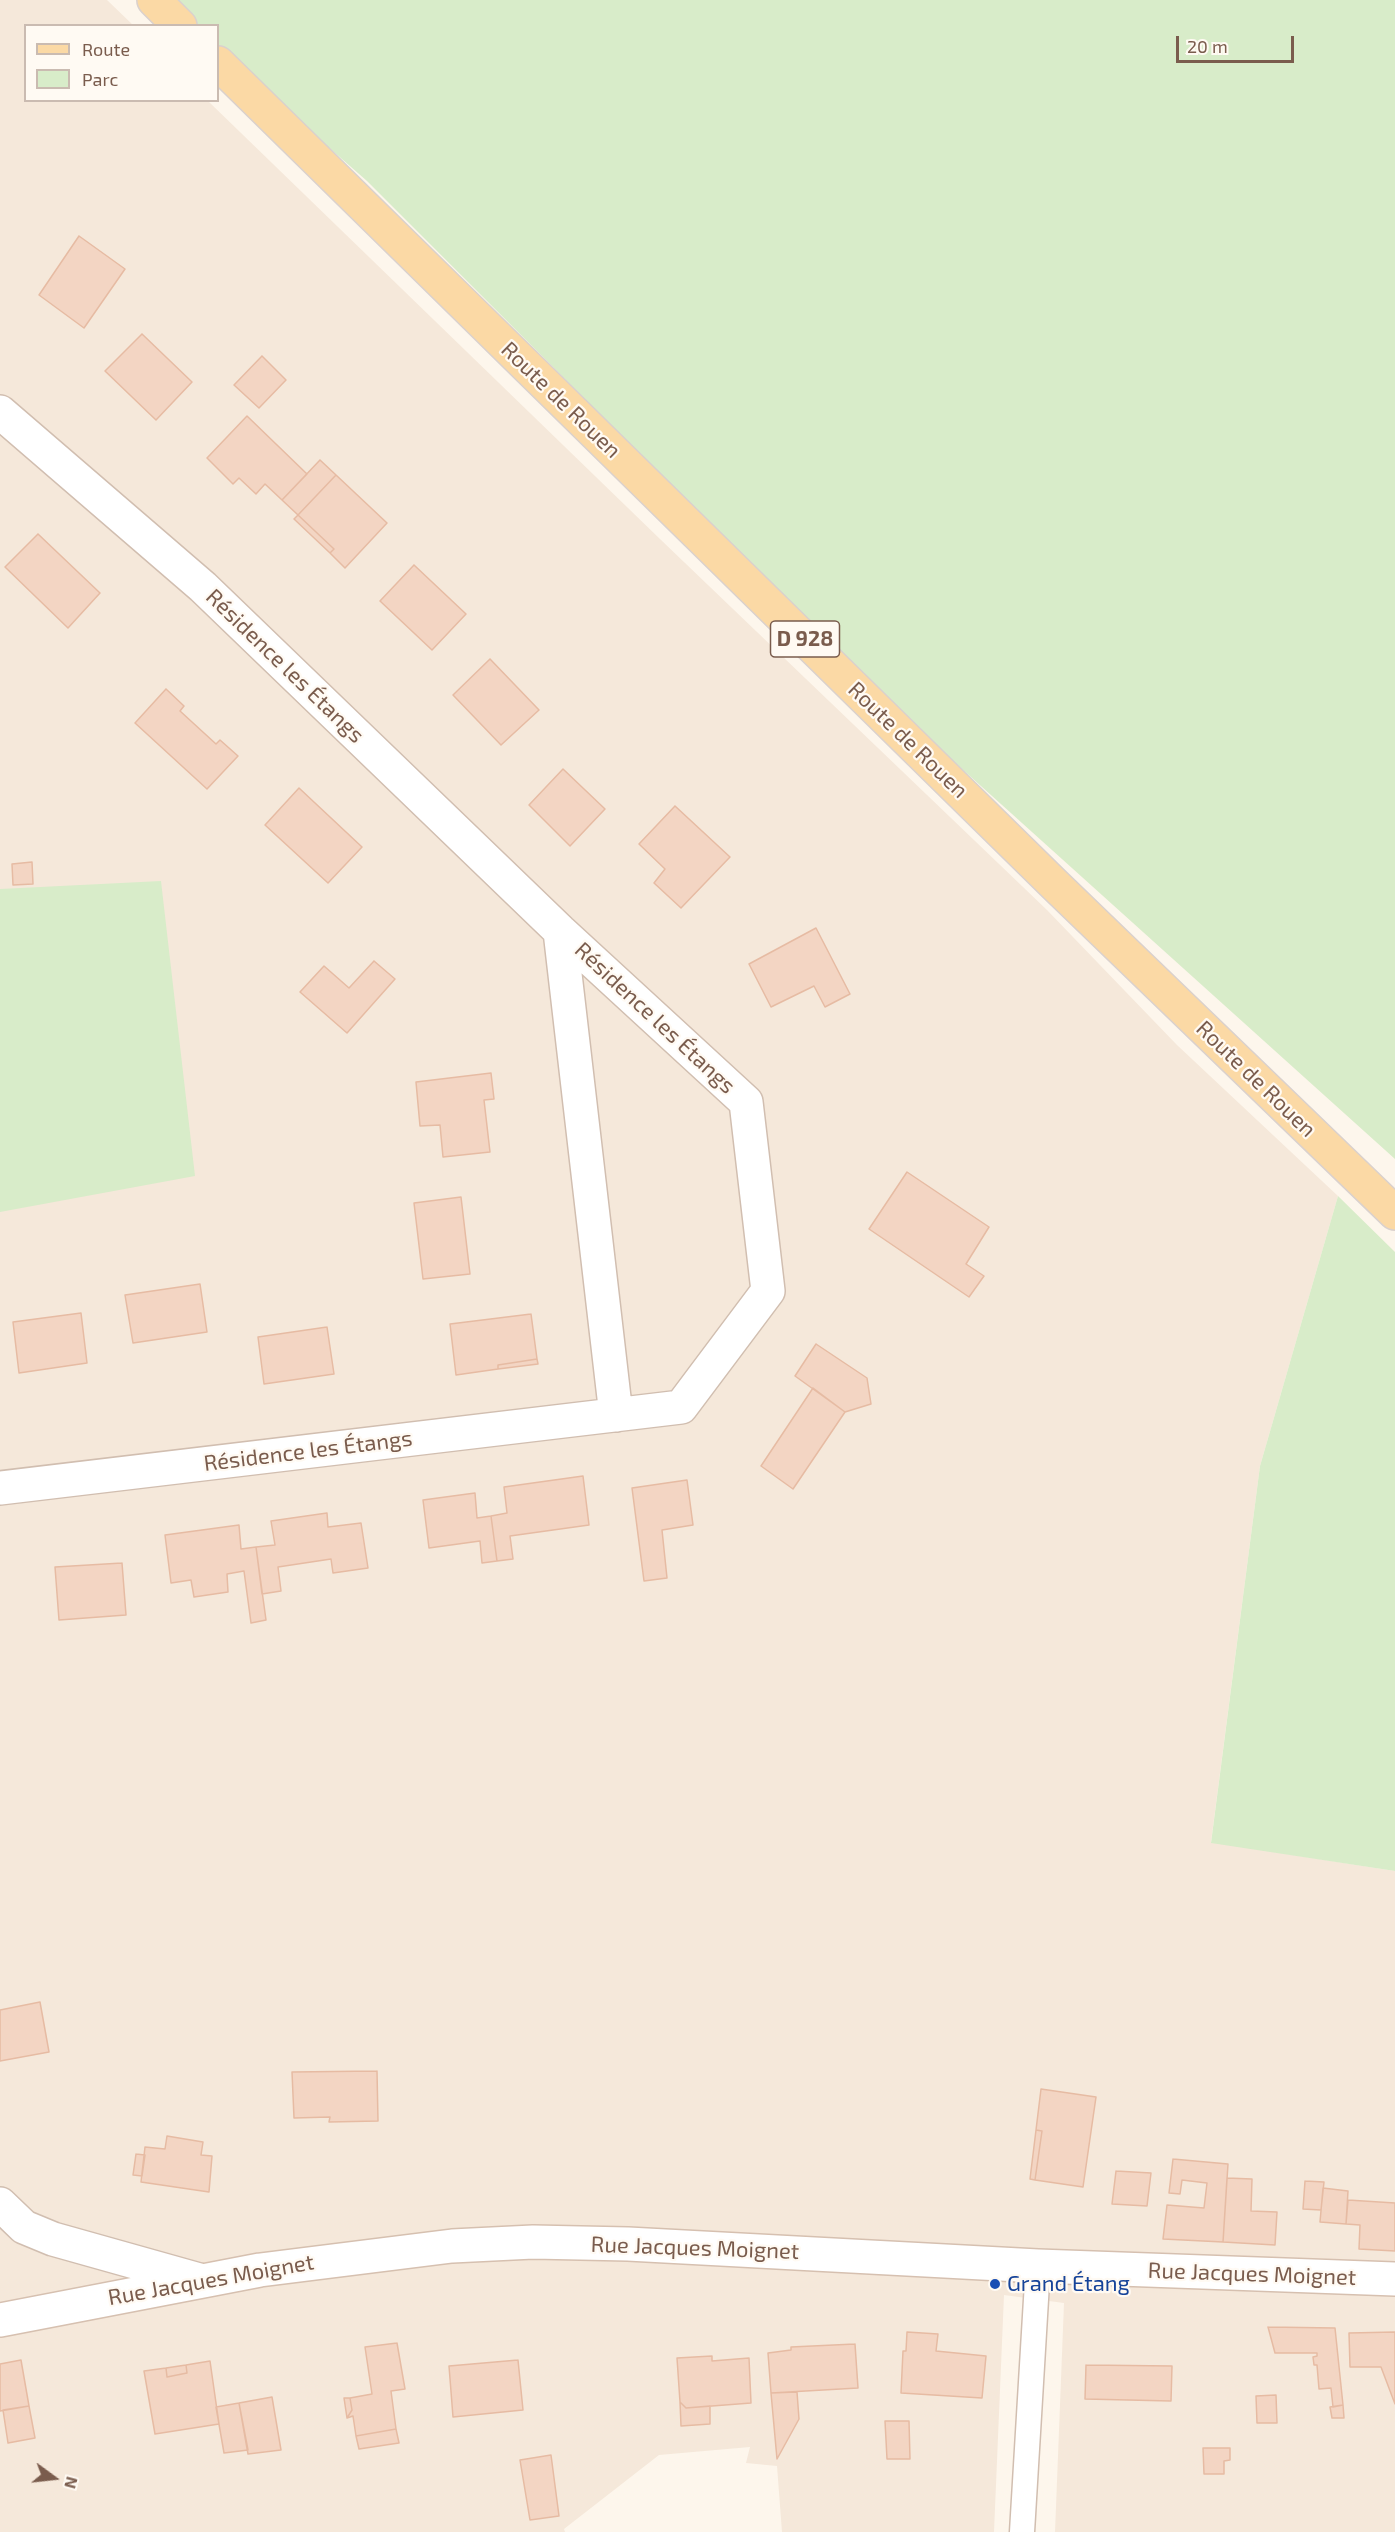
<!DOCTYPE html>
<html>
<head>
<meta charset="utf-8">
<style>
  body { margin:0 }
  #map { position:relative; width:1395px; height:2532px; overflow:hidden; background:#fdf6ec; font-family:"Exo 2",sans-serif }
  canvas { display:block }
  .legend { position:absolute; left:24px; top:24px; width:195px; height:78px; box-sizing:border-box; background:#fffaf3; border:2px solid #cabbb1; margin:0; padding:8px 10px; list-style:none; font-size:18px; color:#7a5c4d }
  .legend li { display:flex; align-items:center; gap:12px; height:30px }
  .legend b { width:30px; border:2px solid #cabbb1 }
  .north { position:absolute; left:24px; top:2448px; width:60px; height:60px; -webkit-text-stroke:4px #fffaf3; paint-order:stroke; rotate:105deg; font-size:16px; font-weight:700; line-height:24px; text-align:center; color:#7a5c4d }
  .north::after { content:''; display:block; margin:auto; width:21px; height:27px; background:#7a5c4d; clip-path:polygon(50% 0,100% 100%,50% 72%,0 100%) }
  .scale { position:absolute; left:1176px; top:36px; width:118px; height:27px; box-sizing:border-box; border:3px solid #7a5c4d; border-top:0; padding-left:8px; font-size:18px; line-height:21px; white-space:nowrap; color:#7a5c4d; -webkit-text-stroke:4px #fffaf3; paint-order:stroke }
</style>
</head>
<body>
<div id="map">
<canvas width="1395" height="2532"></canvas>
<ul class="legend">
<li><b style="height:8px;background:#fbd9a5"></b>Route</li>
<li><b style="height:16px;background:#d8ecc9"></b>Parc</li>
</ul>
<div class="north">N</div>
<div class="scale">20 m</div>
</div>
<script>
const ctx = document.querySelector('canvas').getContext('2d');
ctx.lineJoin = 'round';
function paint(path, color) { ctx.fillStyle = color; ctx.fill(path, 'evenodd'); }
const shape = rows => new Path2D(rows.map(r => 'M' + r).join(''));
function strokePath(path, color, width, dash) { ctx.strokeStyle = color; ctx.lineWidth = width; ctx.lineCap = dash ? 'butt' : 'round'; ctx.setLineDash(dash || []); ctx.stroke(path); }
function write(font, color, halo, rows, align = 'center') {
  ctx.font = font + ' "Exo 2",sans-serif'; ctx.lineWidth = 4.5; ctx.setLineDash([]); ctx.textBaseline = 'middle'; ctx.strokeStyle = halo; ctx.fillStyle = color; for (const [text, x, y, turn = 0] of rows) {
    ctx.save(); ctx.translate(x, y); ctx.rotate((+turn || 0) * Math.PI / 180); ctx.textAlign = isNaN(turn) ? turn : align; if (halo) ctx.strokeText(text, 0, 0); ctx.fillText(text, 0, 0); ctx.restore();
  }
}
const residential = shape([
  [0,0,107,0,133,25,26,26,26,100,208,101,660,539,1047,910,1177,1045,1338,1196,1260,1466,1211,1842,1395,1871,1395,2532,1055,2532,1064,2303,1004,2295,994,2532,782,2532,777,2466,746,2463,750,2447,659,2455,564,2529,565,2532,0,2532]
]);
const green = shape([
  [172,0,1395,0,1395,1159,891,705,367,181,269,95,218,45,218,26,198,25],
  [161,881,195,1176,0,1212,0,889],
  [1338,1196,1395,1252,1395,1871,1211,1843,1260,1466]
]);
const building = shape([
  [79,236,125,269,84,328,39,295,79,236],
  [142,334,192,382,156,420,105,371,142,334],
  [262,356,286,380,259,408,234,385,262,356],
  [247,416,307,474,282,500,265,484,256,494,239,478,233,484,207,458,247,416],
  [320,460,336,475,298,515,282,500,320,460],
  [336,475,387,523,345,568,330,553,334,549,298,515,336,475],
  [298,515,334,549,330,553,294,519,298,515],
  [38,534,100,593,68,628,5,567,38,534],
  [414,565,466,614,432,650,380,601,414,565],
  [490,659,539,710,501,745,453,695,490,659],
  [166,689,184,706,180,711,216,744,220,740,238,756,207,789,135,723,166,689],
  [563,769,605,809,570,846,529,805,563,769],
  [299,788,362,847,328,883,265,825,299,788],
  [675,806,730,857,681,908,654,883,665,869,639,844,675,806],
  [32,862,33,884,13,885,12,864,32,862],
  [816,928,850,994,825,1007,814,986,771,1007,749,964,816,928],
  [374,961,395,979,347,1033,300,992,324,966,349,988,374,961],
  [491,1073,494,1099,484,1100,490,1152,443,1157,440,1125,420,1126,416,1082,491,1073],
  [907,1172,989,1227,966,1264,984,1276,969,1297,869,1229,907,1172],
  [461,1197,470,1274,423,1279,414,1203,461,1197],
  [200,1284,207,1332,133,1343,125,1295,200,1284],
  [81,1313,87,1363,19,1373,13,1322,81,1313],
  [531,1314,537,1359,498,1365,498,1369,456,1375,450,1324,531,1314],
  [327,1327,334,1374,264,1384,258,1337,327,1327],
  [816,1344,867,1378,871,1404,845,1412,795,1376,816,1344],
  [537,1359,538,1364,498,1369,498,1365,537,1359],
  [813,1388,845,1412,793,1489,761,1466,813,1388],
  [583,1476,589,1525,510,1536,513,1559,497,1561,491,1516,507,1513,504,1487,583,1476],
  [687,1480,693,1525,662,1530,667,1578,644,1581,632,1488,687,1480],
  [475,1493,477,1518,491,1516,497,1561,482,1563,480,1541,429,1548,423,1500,475,1493],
  [327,1513,328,1527,361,1523,368,1568,333,1573,331,1559,278,1567,281,1591,262,1594,256,1547,275,1545,271,1521,327,1513],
  [239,1525,241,1549,256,1547,266,1620,251,1623,244,1571,227,1574,228,1592,194,1597,191,1580,171,1583,165,1535,239,1525],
  [122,1563,126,1615,59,1620,55,1567,122,1563],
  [40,2002,49,2052,0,2061,0,2010,40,2002],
  [377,2071,378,2121,329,2122,330,2117,294,2118,292,2072,377,2071],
  [1041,2089,1096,2097,1083,2187,1035,2180,1042,2131,1036,2130,1041,2089],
  [1036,2130,1042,2131,1035,2180,1030,2179,1036,2130],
  [167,2136,203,2142,201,2155,212,2156,209,2192,141,2182,145,2147,165,2149,167,2136],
  [136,2154,145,2155,142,2176,133,2175,136,2154],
  [1173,2159,1228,2164,1223,2242,1163,2239,1167,2205,1204,2208,1207,2183,1182,2180,1180,2194,1169,2193,1173,2159],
  [1116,2171,1151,2173,1147,2206,1112,2204,1116,2171],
  [1227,2178,1252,2179,1251,2211,1277,2212,1275,2245,1223,2242,1227,2178],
  [1305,2181,1324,2182,1321,2210,1303,2209,1305,2181],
  [1323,2188,1348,2191,1346,2224,1320,2222,1323,2188],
  [1348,2200,1395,2203,1395,2251,1359,2249,1360,2225,1346,2224,1348,2200],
  [1268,2327,1335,2328,1343,2405,1333,2407,1331,2388,1319,2389,1317,2365,1314,2365,1313,2357,1317,2356,1317,2353,1275,2353,1268,2327],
  [907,2332,938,2334,936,2351,986,2356,982,2398,901,2393,903,2351,906,2351,907,2332],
  [1395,2332,1395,2404,1381,2367,1350,2367,1349,2333,1395,2332],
  [397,2343,405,2389,391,2391,396,2429,356,2436,353,2416,347,2418,352,2410,350,2398,372,2394,365,2347,397,2343],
  [855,2344,858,2388,771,2393,768,2353,791,2350,791,2347,855,2344],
  [712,2356,712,2361,749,2358,751,2403,686,2408,680,2402,677,2358,712,2356],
  [21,2360,29,2406,0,2411,0,2364,21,2360],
  [518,2360,523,2410,453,2417,449,2366,518,2360],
  [210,2361,219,2424,155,2434,144,2371,166,2368,167,2377,187,2373,186,2365,210,2361],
  [186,2365,187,2373,167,2377,166,2368,186,2365],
  [1086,2365,1172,2366,1171,2401,1085,2399,1086,2365],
  [797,2392,799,2419,777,2459,771,2393,797,2392],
  [1276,2395,1277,2423,1257,2423,1256,2396,1276,2395],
  [272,2397,281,2450,248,2454,239,2403,272,2397],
  [344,2398,350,2398,352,2410,347,2418,344,2398],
  [680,2402,686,2408,710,2406,710,2424,681,2426,680,2402],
  [239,2403,248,2450,224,2453,216,2407,239,2403],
  [1343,2405,1344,2418,1332,2418,1330,2407,1343,2405],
  [29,2406,35,2438,8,2443,3,2410,29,2406],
  [885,2421,909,2421,910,2459,887,2459,885,2421],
  [396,2429,399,2443,359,2449,356,2436,396,2429],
  [1203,2448,1230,2448,1230,2460,1224,2461,1224,2474,1204,2474,1203,2448],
  [551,2455,559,2516,530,2520,520,2460,551,2455]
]);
const lane = shape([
  [1022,2532,1038,2266]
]);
const street = shape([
  [0,412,203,587,560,931,746,1102,768,1291,681,1407,0,1488],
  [560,931,616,1415],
  [0,2204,24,2227,53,2239,199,2280]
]);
const secondary = shape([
  [0,2320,260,2270,452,2246,533,2242,628,2244,1038,2266,1395,2279]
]);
const primary = shape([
  [154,0,180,26],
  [218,63,1053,883,1395,1213]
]);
const markers = [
  [995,2284,6,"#1a4fb4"]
];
const shields = [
  [805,639,69]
];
const shieldNames = [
  ["D 928",805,639]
];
const streetNames = [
  ["Route de Rouen",561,400,44],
  ["Résidence les Étangs",285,666,44],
  ["Route de Rouen",908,740,44],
  ["Résidence les Étangs",655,1018,43],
  ["Route de Rouen",1256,1079,44],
  ["Résidence les Étangs",308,1451,-7],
  ["Rue Jacques Moignet",695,2248,2],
  ["Rue Jacques Moignet",1252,2274,2],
  ["Rue Jacques Moignet",211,2280,-10]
];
const transitNames = [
  ["Grand Étang",1007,2284]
];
paint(residential, '#f5e8da');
paint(green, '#d8ecc9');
paint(building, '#f3d5c3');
strokePath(building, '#e6bba3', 1.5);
strokePath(lane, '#d1beb0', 27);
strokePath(street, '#d1beb0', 36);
strokePath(secondary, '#d6c0b0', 36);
strokePath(primary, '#dad1cd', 36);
strokePath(lane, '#fff', 24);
strokePath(street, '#fff', 33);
strokePath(secondary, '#fff', 33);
strokePath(primary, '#fbd9a5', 33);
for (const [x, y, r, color] of markers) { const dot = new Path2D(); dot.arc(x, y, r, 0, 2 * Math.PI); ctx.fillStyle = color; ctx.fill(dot); strokePath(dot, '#fffaf3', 2); }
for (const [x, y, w] of shields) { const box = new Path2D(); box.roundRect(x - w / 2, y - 18, w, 36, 4.5); ctx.fillStyle = '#fffaf3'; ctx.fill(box); strokePath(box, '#7a5c4d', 1.5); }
write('bold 21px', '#7a5c4d', null, shieldNames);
write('22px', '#7a5c4d', '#fffaf3', streetNames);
write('22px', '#164399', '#fffaf3', transitNames, 'left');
</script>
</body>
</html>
